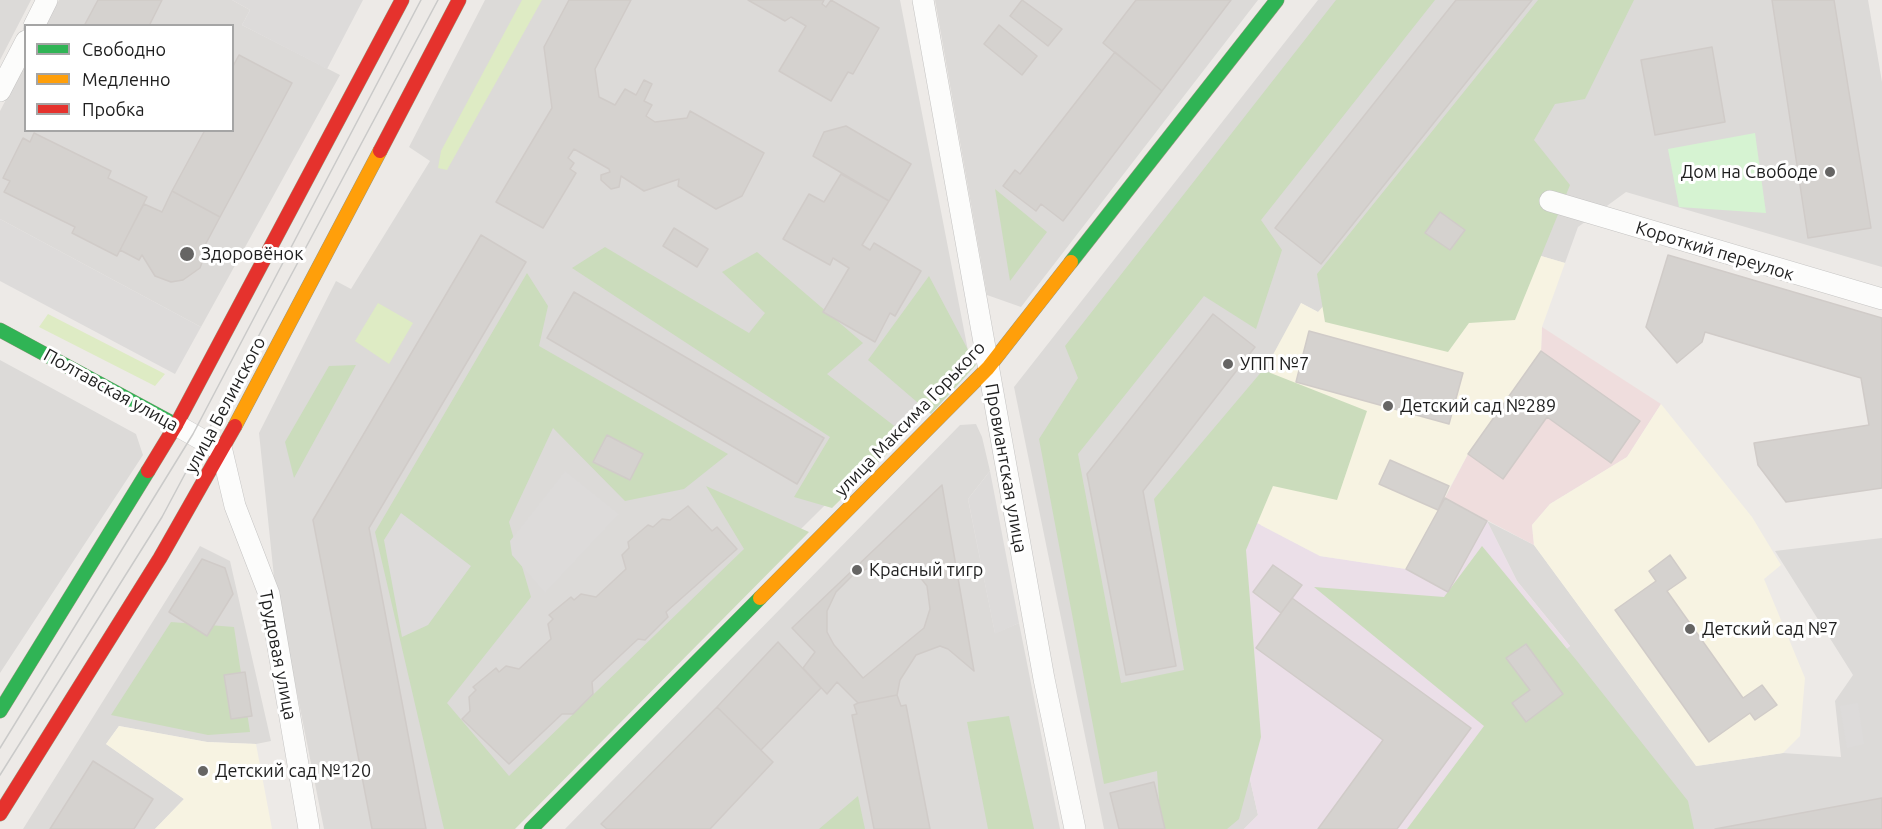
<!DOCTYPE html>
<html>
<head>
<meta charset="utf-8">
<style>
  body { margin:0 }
  #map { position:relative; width:1882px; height:829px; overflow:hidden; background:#edeae7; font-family:Ubuntu,sans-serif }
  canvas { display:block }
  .legend { position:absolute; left:24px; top:24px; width:210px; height:108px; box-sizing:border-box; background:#fff; border:2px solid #a5a5a5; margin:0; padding:8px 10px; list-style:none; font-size:18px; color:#1e1e1e }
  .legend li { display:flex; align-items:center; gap:12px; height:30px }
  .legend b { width:30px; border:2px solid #a5a5a5 }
</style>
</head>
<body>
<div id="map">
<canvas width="1882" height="829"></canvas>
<ul class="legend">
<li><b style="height:8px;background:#30b455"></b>Свободно</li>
<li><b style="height:8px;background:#ff9f0a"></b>Медленно</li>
<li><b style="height:8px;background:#e5322d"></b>Пробка</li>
</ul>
</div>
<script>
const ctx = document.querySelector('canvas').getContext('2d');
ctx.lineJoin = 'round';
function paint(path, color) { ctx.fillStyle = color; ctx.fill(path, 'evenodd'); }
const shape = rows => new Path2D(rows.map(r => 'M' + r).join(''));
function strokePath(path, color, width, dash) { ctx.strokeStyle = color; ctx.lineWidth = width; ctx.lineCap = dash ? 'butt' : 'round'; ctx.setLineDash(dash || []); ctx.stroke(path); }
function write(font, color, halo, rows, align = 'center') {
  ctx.font = font + ' Ubuntu,sans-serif'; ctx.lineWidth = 6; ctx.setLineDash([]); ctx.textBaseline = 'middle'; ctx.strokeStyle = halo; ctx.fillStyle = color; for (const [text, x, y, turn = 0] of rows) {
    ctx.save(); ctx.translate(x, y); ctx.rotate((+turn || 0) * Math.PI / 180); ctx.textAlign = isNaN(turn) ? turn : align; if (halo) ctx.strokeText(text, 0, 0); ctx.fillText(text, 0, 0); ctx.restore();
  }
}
const residential = shape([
  [0,0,31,0,0,60],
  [59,0,232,0,250,10,242,25,340,75,201,327,0,219,0,111,25,63,26,130,232,130,232,26,45,25],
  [485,0,900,0,970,361,499,829,324,829,274,577,259,433,336,281,351,289,430,161,409,147],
  [935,0,1258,0,1021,307,987,295],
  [1318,0,1868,0,1882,82,1882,267,1626,192,1578,227,1565,263,1473,236,1318,312,1301,303,1279,450,1225,668,1258,815,1244,829,1104,829,1014,387],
  [0,360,136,434,143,455,0,673],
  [976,424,982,437,990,471,968,499,995,633,1019,623,1060,829,565,829,960,425],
  [1487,521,1534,545,1697,766,1783,753,1841,757,1835,701,1853,675,1775,551,1882,538,1882,829,1512,829,1543,667,1570,646,1517,581],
  [200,546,230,561,271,741,256,744,207,742,119,726,106,744,184,799,155,829,23,829]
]);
const commercial = shape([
  [1542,327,1661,404,1627,457,1550,504,1532,525,1534,545,1445,498,1468,454,1541,351]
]);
const industrial = shape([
  [1445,498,1487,521,1517,581,1570,646,1543,667,1512,829,1244,829,1258,815,1225,668,1238,551,1253,521,1320,556,1406,569]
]);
const education = shape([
  [1473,236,1565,263,1542,327,1541,351,1468,454,1406,569,1320,556,1253,521,1279,450,1269,362,1301,303,1318,312,1360,263],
  [1661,404,1752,517,1781,565,1764,579,1805,678,1800,736,1783,753,1696,766,1534,545,1532,525,1550,504,1627,457],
  [119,726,207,742,256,744,272,829,155,829,184,799,106,744]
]);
const grass = shape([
  [522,0,542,0,447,170,438,168,441,151],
  [378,303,413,323,389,364,355,341],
  [48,314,165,374,155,386,39,327]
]);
const forest = shape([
  [1336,0,1435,0,1261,220,1282,250,1256,329,1204,296,1078,454,1121,683,1184,670,1154,499,1263,370,1367,411,1337,500,1273,486,1246,550,1261,737,1239,819,1227,829,1161,829,1157,771,1104,784,1039,439,1078,378,1065,346],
  [1538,0,1634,0,1585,99,1555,104,1534,140,1570,185,1515,320,1469,323,1448,352,1325,322,1317,274],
  [995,189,1047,232,1010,281],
  [605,247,749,333,765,313,722,272,757,252,863,343,827,374,906,435,832,508,794,497,830,437,572,268],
  [527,273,548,306,539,346,728,454,684,489,625,501,553,428,509,522,531,597,447,703,509,776,744,549,706,486,809,532,515,829,444,829,375,532],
  [929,276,976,365,931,414,868,360],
  [356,365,294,478,285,442,329,366],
  [1482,546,1577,661,1688,801,1694,829,1407,829,1484,726,1314,587,1444,597],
  [171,622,234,627,250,732,208,735,111,715],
  [1009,716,1034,829,988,829,967,722],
  [858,796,865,829,819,829]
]);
const park = shape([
  [1755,133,1766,213,1679,207,1668,149]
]);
const parking = shape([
  [232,0,363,0,327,69,242,25,250,10],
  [0,219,201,327,175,374,0,281],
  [565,471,619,514,545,593,512,555,510,541],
  [990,471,1019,623,995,634,968,499],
  [401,513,471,566,428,625,402,637,384,540],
  [1858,703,1864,744,1847,748,1840,706]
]);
const building = shape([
  [98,0,162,0,149,26,84,26,98,0],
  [569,0,631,0,595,69,599,97,615,105,625,89,636,95,644,80,652,84,644,101,652,105,646,116,655,122,687,118,690,111,764,153,742,196,716,209,678,186,679,179,644,191,621,176,619,187,611,189,601,180,601,175,610,172,609,169,574,149,568,158,574,163,570,169,576,173,543,228,496,202,552,108,544,47,569,0],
  [748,0,824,0,822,4,826,7,831,0,879,28,853,74,848,72,831,101,779,71,806,26,791,17,785,21,748,0],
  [1022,0,1062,29,1048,46,1010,16,1022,0],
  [1136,0,1231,0,1162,91,1103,43,1136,0],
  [1456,0,1532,0,1321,264,1275,228,1456,0],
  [1772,0,1834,0,1871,228,1808,238,1772,0],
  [999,25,1037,56,1022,75,984,44,999,25],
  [1712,47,1725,122,1655,135,1641,60,1712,47],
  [1115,52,1162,91,1063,221,1041,204,1036,211,1003,186,1015,170,1020,174,1115,52],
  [239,55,292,83,220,217,172,191,205,130,232,130,232,68,239,55],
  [846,126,911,164,889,201,813,156,824,132,846,126],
  [34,133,111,171,108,178,147,197,117,256,72,233,75,227,4,192,10,181,3,178,23,138,30,142,34,133],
  [841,174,889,201,862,245,870,250,874,243,921,271,895,316,890,313,875,342,823,312,849,268,833,258,830,265,783,239,809,194,824,202,841,174],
  [172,191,220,217,203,249,204,257,200,268,183,280,171,282,155,276,142,255,139,260,120,250,144,204,162,212,172,191],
  [1440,212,1465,230,1450,250,1425,233,1440,212],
  [674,228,708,249,697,267,663,246,674,228],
  [481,235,526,262,369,528,426,829,372,829,313,520,481,235],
  [1668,255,1882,318,1882,488,1786,502,1758,465,1754,443,1869,425,1861,378,1705,332,1702,342,1677,363,1646,327,1668,255],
  [574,292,824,438,797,484,547,338,574,292],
  [1213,314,1255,347,1143,491,1176,666,1126,675,1087,474,1213,314],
  [1309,331,1463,373,1449,424,1296,382,1309,331],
  [1541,351,1640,421,1611,463,1547,417,1503,479,1468,454,1541,351],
  [607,435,643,454,630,480,593,462,607,435],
  [1390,460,1449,486,1438,510,1379,484,1390,460],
  [942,485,974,671,948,649,940,646,916,655,900,680,897,695,858,703,837,682,827,694,803,668,815,652,792,628,942,485],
  [1445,498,1487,521,1448,592,1406,569,1445,498],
  [688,506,712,531,717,527,737,549,666,612,668,617,645,640,638,639,592,682,593,694,573,714,562,714,509,764,462,719,470,711,469,697,476,690,473,687,496,668,499,672,506,666,519,669,551,639,548,624,553,619,549,615,571,597,574,600,581,594,596,597,626,569,622,555,629,548,628,542,648,525,653,527,662,519,670,520,688,506],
  [1670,555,1686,578,1667,591,1743,698,1762,685,1777,705,1755,720,1750,713,1709,742,1615,610,1656,581,1649,571,1670,555],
  [202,559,225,568,233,594,207,636,169,612,202,559],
  [880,563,903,565,916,572,927,586,930,609,924,628,863,678,834,645,827,632,827,611,836,592,853,575,880,563],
  [1273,565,1302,585,1281,613,1253,592,1273,565],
  [1292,598,1471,728,1397,829,1318,829,1383,740,1256,648,1292,598],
  [778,642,821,688,761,750,717,707,778,642],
  [1526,644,1563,694,1526,722,1512,703,1530,690,1506,658,1526,644],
  [245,672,252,716,231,719,224,675,245,672],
  [897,695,901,706,906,705,930,829,874,829,852,715,857,714,854,705,858,703,897,695],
  [717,707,773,762,710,829,607,829,601,824,717,707],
  [93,761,153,799,134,829,50,829,93,761],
  [1154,782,1165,829,1119,829,1110,793,1154,782],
  [1882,798,1882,829,1715,829,1882,798]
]);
const street = shape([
  [923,0,1044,679,1075,829],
  [34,26,47,0],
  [0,91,26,41],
  [1550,201,1882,299],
  [176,425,222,451,235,506,269,594,309,829]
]);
const fast = shape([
  [1071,262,1277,0],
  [0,330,176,425],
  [0,711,148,471],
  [531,829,760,598]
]);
const slow = shape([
  [235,426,380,151],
  [760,598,988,368,1071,262]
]);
const jam = shape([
  [380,151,459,0],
  [148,471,176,425,402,0],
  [0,814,160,558,235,426]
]);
const tram = shape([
  [0,748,193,434,421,0],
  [0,775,162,517,438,0]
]);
const markers = [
  [1830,172,6,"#666564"],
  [187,254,8,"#666564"],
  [1228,364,6,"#666564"],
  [1388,406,6,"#666564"],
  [857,570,6,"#666564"],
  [1690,629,6,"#666564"],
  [203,771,6,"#666564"]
];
const poiNames = [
  ["Дом на Свободе",1818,172,"right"],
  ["Здоровёнок",201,254],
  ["УПП №7",1240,364],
  ["Детский сад №289",1400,406],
  ["Красный тигр",869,570],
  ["Детский сад №7",1702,629],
  ["Детский сад №120",215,771]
];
const streetNames = [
  ["Короткий переулок",1715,251,17],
  ["Полтавская улица",111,390,29],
  ["улица Белинского",225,405,-62],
  ["улица Максима Горького",910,419,-46],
  ["Провиантская улица",1006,468,80],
  ["Трудовая улица",278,655,79]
];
paint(residential, '#dcdad8');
paint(commercial, '#efdddd');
paint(industrial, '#ebdfe8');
paint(education, '#f7f3e2');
paint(grass, '#deebc4');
paint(forest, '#cbdcbc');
paint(park, '#d6f3d2');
paint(parking, '#dddbda');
paint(building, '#d5d2cf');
strokePath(building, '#d0cbc8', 1.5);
strokePath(street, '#c5c4c3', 22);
strokePath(fast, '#98967e', 15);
strokePath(slow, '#98967e', 15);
strokePath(jam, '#98967e', 15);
strokePath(street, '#fcfcfb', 21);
strokePath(fast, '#30b455', 14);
strokePath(slow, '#ff9f0a', 14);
strokePath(jam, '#e5322d', 14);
strokePath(tram, '#cacac9', 1.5);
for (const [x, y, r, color] of markers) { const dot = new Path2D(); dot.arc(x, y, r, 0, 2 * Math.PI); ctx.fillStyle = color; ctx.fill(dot); strokePath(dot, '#fff', 2); }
write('18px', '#1e1e1e', '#fff', poiNames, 'left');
write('18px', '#1e1e1e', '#fff', streetNames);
</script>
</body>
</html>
